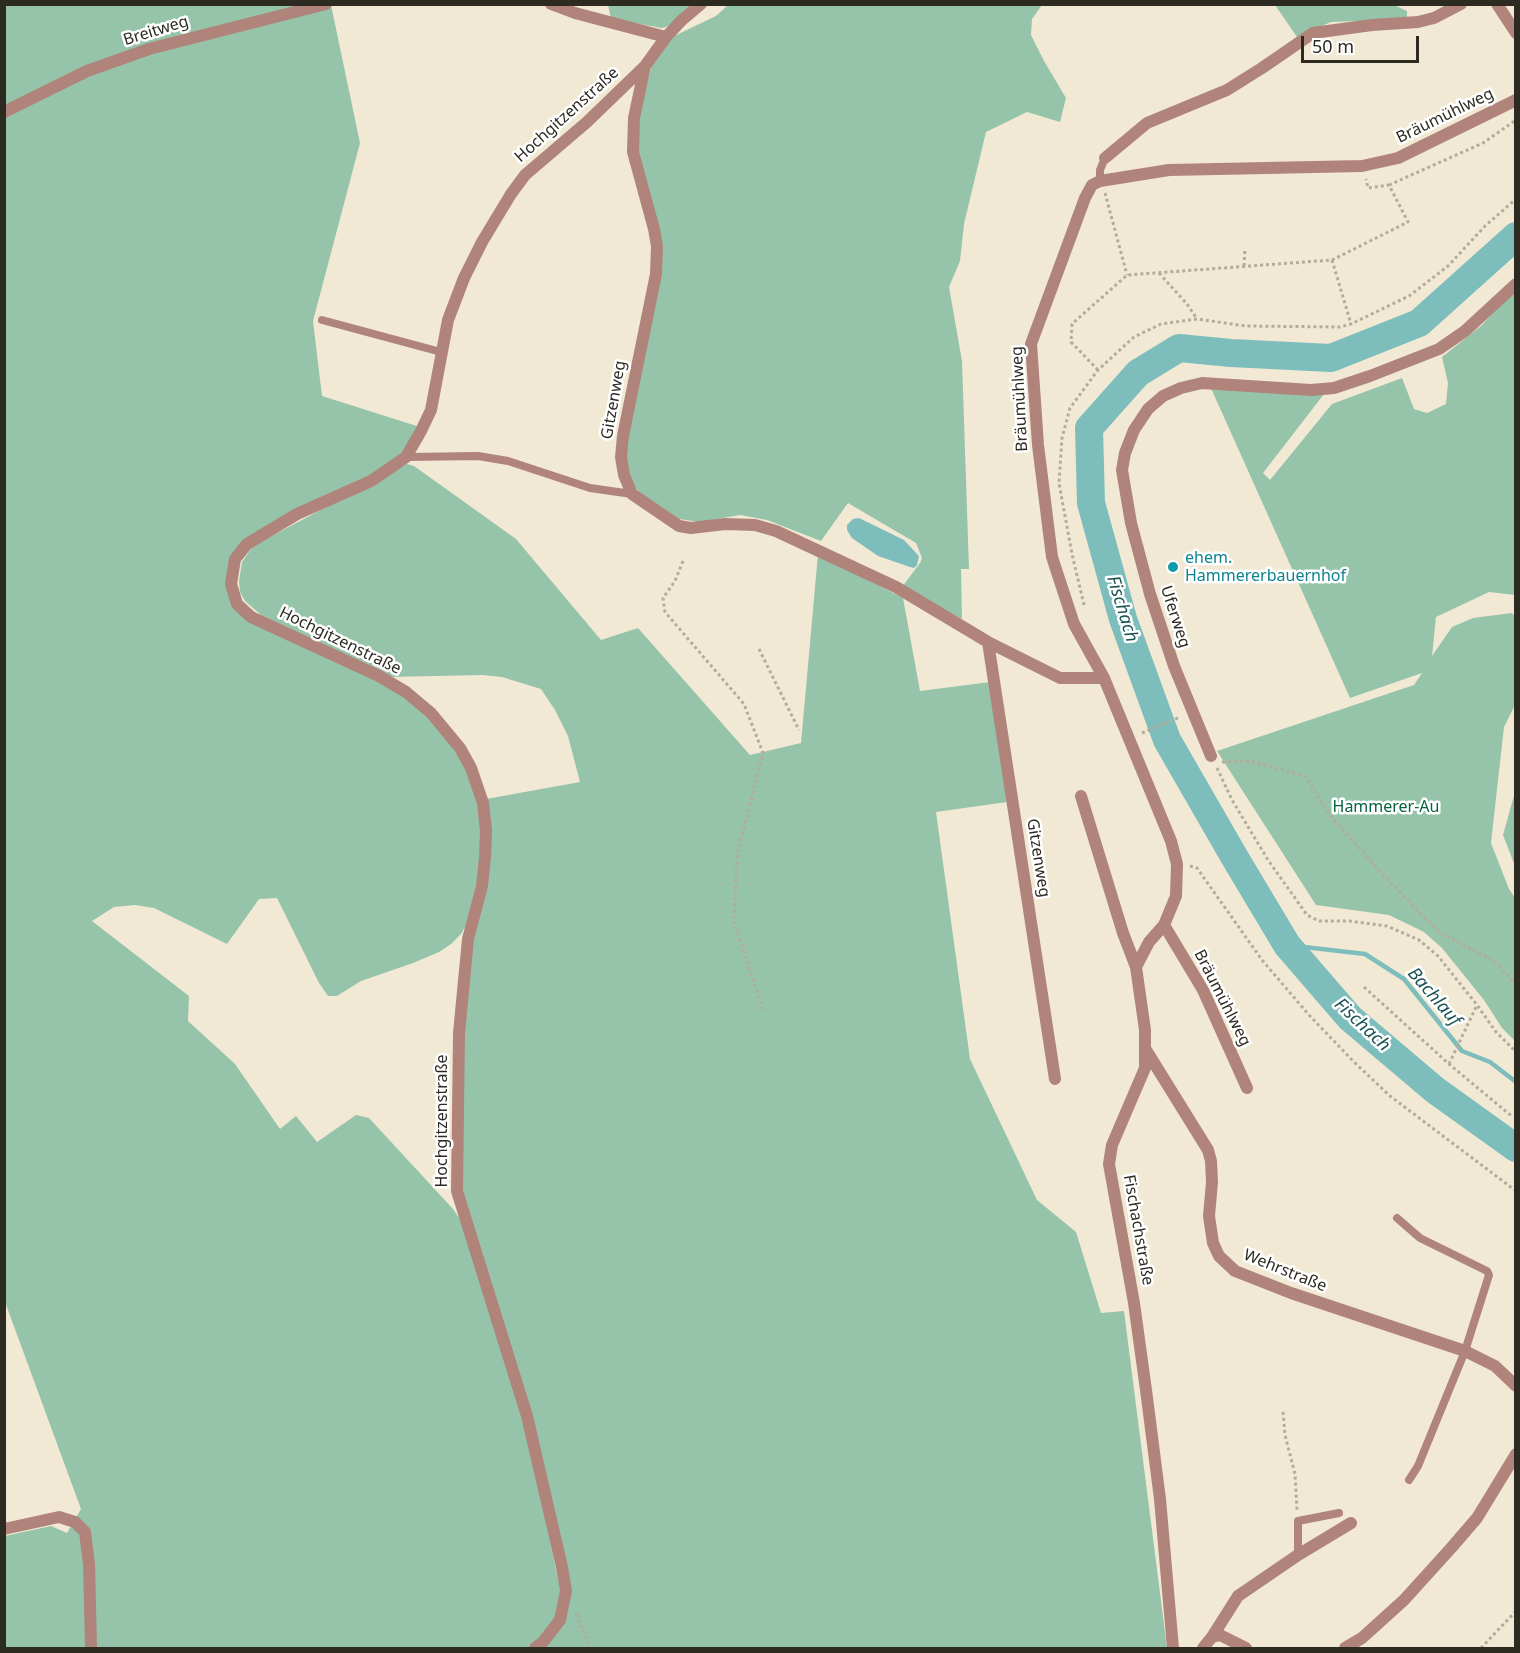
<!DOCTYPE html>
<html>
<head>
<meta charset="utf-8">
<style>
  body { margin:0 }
  #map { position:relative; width:1520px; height:1653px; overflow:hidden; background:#f2e9d5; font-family:"Noto Sans",sans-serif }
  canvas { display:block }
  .frame { position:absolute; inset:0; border:6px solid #2d2a22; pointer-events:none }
  .scale { position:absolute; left:1301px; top:36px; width:118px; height:27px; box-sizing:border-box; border:3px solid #2d2a22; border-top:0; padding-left:8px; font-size:18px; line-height:21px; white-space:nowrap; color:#2d2a22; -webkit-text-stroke:4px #fff; paint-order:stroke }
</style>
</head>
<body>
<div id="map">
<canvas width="1520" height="1653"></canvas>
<div class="frame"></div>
<div class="scale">50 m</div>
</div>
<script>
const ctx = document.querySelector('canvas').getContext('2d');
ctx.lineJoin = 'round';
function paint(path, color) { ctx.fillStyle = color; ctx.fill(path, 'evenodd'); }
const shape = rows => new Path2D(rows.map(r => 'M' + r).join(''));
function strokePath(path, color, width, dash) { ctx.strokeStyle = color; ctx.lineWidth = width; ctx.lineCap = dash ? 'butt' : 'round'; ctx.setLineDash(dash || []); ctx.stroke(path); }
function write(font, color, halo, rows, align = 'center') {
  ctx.font = font + ' "Noto Sans",sans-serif'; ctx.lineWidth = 5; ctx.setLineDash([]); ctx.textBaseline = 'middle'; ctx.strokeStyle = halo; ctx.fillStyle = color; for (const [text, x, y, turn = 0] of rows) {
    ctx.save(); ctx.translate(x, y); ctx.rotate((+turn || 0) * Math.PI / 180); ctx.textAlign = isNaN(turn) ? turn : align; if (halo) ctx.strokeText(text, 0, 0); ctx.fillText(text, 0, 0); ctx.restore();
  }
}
const green = shape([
  [5,5,331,5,360,143,313,321,322,396,420,427,405,451,390,465,235,556,234,601,386,684,427,713,464,759,480,809,482,839,477,882,466,925,461,934,451,944,439,952,413,963,361,981,337,996,328,996,319,983,277,898,259,899,227,944,154,908,135,905,114,907,92,921,189,996,188,1021,235,1064,280,1129,296,1116,317,1142,356,1115,369,1118,453,1209,460,1219,528,1435,558,1579,561,1596,556,1617,540,1640,528,1648,5,1648,5,1536,51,1526,67,1533,81,1509,5,1302],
  [608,5,700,5,675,24,662,28,611,19],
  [728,5,1042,5,1032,19,1031,35,1044,61,1066,98,1060,122,1027,112,986,132,964,224,960,261,949,287,962,361,969,569,961,569,962,619,902,587,920,563,922,558,916,543,848,503,821,541,767,520,740,515,700,522,679,519,642,495,632,484,626,468,625,448,662,264,635,134,652,64,670,38,716,16],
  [1275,5,1394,5,1407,11,1407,17,1388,20,1331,22,1297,37],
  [1515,289,1515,595,1489,592,1436,617,1432,656,1452,627,1473,618,1512,613,1515,616,1515,705,1504,727,1491,843,1509,889,1515,898,1515,1041,1502,1028,1484,1000,1442,948,1424,932,1389,915,1316,905,1217,751,1414,685,1422,673,1350,698,1210,386,1324,394,1263,473,1270,480,1332,404,1402,378,1414,409,1427,413,1446,404,1448,383,1442,357,1481,326],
  [407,464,414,466,516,539,601,640,638,628,750,755,801,743,818,554,903,598,920,691,990,682,1007,802,936,812,970,1059,1037,1200,1076,1232,1101,1313,1124,1311,1167,1648,541,1648,555,1635,566,1576,461,1198,461,1034,486,799,580,782,568,736,555,710,541,689,502,677,482,675,388,677,261,615,245,601,240,592,239,581,242,562,253,546],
  [1515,792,1515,866,1503,835]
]);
const water = shape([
  [859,518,904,540,919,556,917,565,914,568,910,567,878,556,852,538,847,530,847,525,853,519]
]);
const stream = shape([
  [1287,945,1365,954,1404,979,1462,1051,1490,1062,1516,1082]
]);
const river = shape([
  [1516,236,1419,323,1331,358,1231,353,1179,348,1138,373,1089,428,1091,503,1123,619,1167,740,1235,858,1287,945,1350,1018,1435,1090,1516,1148]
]);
const path = shape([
  [1389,185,1483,143,1516,120],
  [1105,193,1127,275],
  [1332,260,1351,324],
  [1244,266,1245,248],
  [1159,273,1187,304,1197,319],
  [1098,370,1071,342,1072,324,1127,275,1332,260,1408,222,1389,185,1368,188,1366,179],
  [683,561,675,581,663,598,665,612,744,704,763,753,737,856,734,922,763,1010],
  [1084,605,1072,554,1059,483,1062,438,1070,408,1098,370,1134,337,1161,324,1197,319,1246,326,1340,327,1351,324,1409,296,1448,266,1485,226,1516,199],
  [759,649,799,730],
  [1142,733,1180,717],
  [1222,762,1248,761,1305,776,1330,815,1381,873,1439,932,1494,961,1516,984],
  [1217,768,1232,800,1268,860,1307,915,1319,921,1349,921,1387,926,1419,940,1438,956,1477,1005,1496,1032,1516,1052],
  [1190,866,1197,868,1262,960,1309,1015,1353,1061,1390,1096,1516,1191],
  [1364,987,1449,1064,1509,1114,1516,1116],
  [1449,1064,1477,1005],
  [1283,1412,1285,1435,1295,1474,1297,1510],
  [576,1614,591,1648],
  [1481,1648,1516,1611]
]);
const lane = shape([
  [1100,181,1100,170,1105,158],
  [322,320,441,352],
  [406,457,478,456,508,461,590,488,632,494],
  [1397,1218,1420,1238,1487,1271,1489,1275,1465,1351,1418,1466,1409,1480],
  [1298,1555,1298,1521,1339,1513]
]);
const street = shape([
  [551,4,575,13,666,37],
  [1497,4,1516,33],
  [645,66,634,118,633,152,654,229,657,246,656,274,623,436,621,457,624,475,632,494,679,526,691,528,725,524,755,525,776,531,896,587,988,642,1060,678,1104,678],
  [4,112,87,71,149,49,326,4],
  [1105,158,1147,123,1227,90,1262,68,1313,33,1372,25,1418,22,1434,18,1461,4],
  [988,642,1055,1079],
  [1211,756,1174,666,1150,594,1131,523,1122,470,1125,453,1134,430,1148,409,1163,396,1181,388,1202,383,1311,390,1334,388,1370,376,1439,349,1465,331,1516,284],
  [1081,796,1123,933,1136,967,1145,1030,1145,1068,1112,1145,1109,1164,1134,1303,1146,1390,1160,1499,1173,1648],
  [1164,925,1203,990,1247,1088],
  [1136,967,1149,942,1164,925,1176,896,1177,864,1171,841,1104,678,1074,624,1052,557,1038,445,1031,344,1085,198,1092,185,1100,181,1169,170,1362,166,1398,158,1516,100],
  [1146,1050,1208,1150,1211,1161,1212,1182,1209,1216,1213,1243,1219,1256,1235,1271,1291,1293,1465,1351,1495,1366,1516,1386],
  [4,1529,59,1517,75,1522,85,1532,89,1564,91,1648],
  [1212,1637,1238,1596,1298,1555,1351,1523],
  [535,1648,543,1642,560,1620,566,1591,562,1567,527,1416,457,1191,459,1033,468,939,482,886,485,857,486,831,483,803,471,768,460,748,431,713,406,692,379,676,251,617,237,604,231,584,235,559,247,544,297,514,371,481,406,457,421,431,431,410,448,320,464,278,482,242,511,194,525,175,587,122,645,66,666,37,682,20,701,4],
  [1203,1648,1212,1637,1220,1635,1246,1648],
  [1345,1648,1362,1638,1404,1600,1452,1547,1477,1518,1516,1454]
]);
const markers = [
  [1173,567,6,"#0f9aa8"]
];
const streetNames = [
  ["Breitweg",156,31,-17],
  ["Hochgitzenstraße",567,115,-42],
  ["Bräumühlweg",1445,116,-26],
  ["Bräumühlweg",1020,399,-93],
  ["Gitzenweg",614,400,-80],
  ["Uferweg",1175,617,72],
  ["Hochgitzenstraße",340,641,26],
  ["Gitzenweg",1038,858,81],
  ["Bräumühlweg",1222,998,63],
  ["Hochgitzenstraße",442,1121,-90],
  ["Fischachstraße",1138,1230,80],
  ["Wehrstraße",1285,1271,22]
];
const cultureNames = [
  ["ehem.",1185,558],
  ["Hammererbauernhof",1185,576]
];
const parkNames = [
  ["Hammerer-Au",1386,807]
];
const waterNames = [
  ["Fischach",1122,609,73],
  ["Bachlauf",1434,997,49],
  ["Fischach",1362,1025,43]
];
paint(green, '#95c4aa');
paint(water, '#7dbebd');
strokePath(stream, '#7dbebd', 4.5);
strokePath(river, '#7dbebd', 28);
strokePath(path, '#b3ac9b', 3, [3, 3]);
strokePath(lane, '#b0847a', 8);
strokePath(street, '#b0847a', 12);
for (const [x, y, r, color] of markers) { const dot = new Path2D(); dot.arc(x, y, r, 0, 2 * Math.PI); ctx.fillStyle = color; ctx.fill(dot); strokePath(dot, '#fff', 2); }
write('16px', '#2d2a22', '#fff', streetNames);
write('16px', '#0d838f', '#fff', cultureNames, 'left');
write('16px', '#086341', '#fff', parkNames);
write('italic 18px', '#1b5353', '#fff', waterNames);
</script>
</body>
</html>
